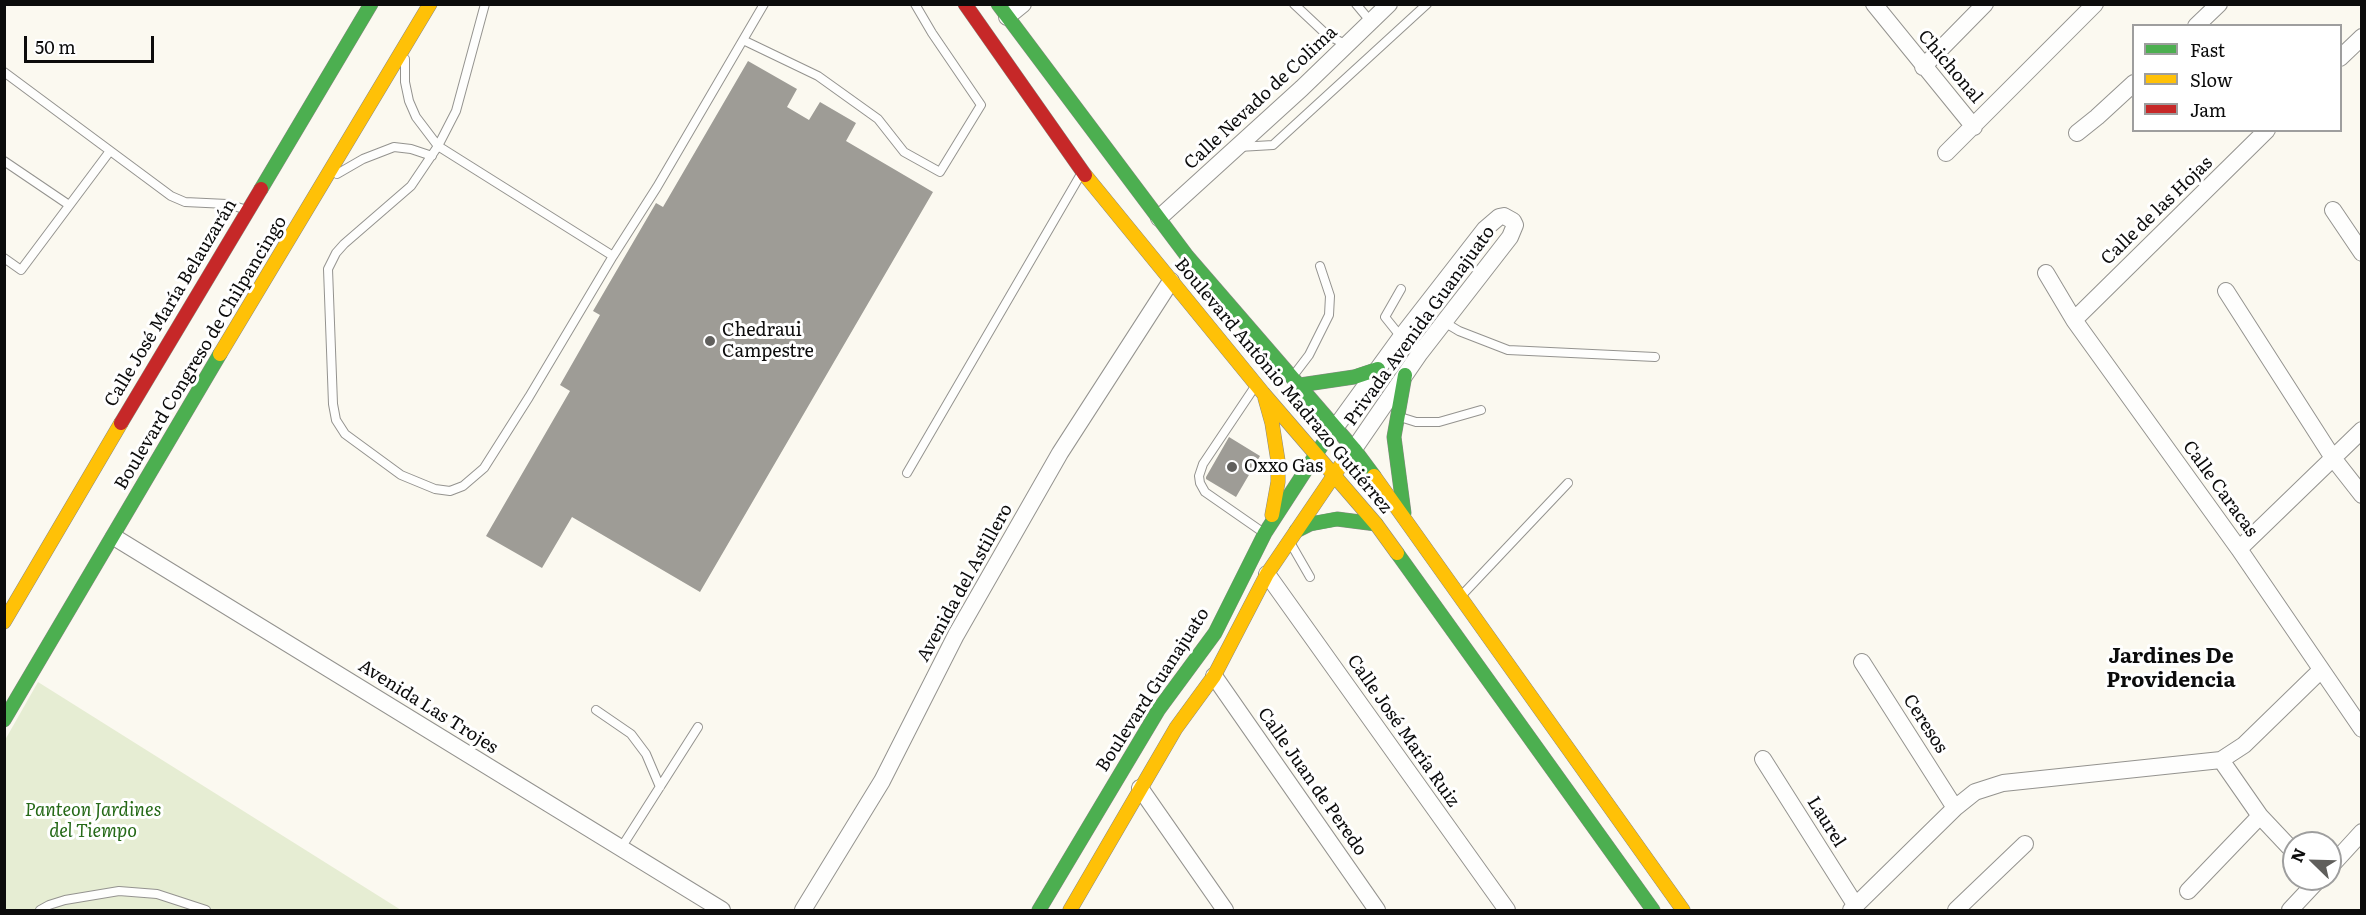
<!DOCTYPE html>
<html>
<head>
<meta charset="utf-8">
<style>
  body { margin:0 }
  #map { position:relative; width:2366px; height:915px; overflow:hidden; background:#fbf9f0; font-family:Literata,serif }
  canvas { display:block }
  .frame { position:absolute; inset:0; border:6px solid #0c0c0c; pointer-events:none }
  .legend { position:absolute; left:2132px; top:24px; width:210px; height:108px; box-sizing:border-box; background:#fff; border:2px solid #9e9e9e; margin:0; padding:8px 10px; list-style:none; font-size:18px; color:#0c0c0c }
  .legend li { display:flex; align-items:center; gap:12px; height:30px }
  .legend b { width:30px; border:2px solid #9e9e9e }
  .north { position:absolute; left:2282px; top:831px; width:60px; height:60px; box-sizing:border-box; background:#fff; border:2px solid #9e9e9e; border-radius:50%; rotate:293deg; font-size:16px; font-weight:700; line-height:24px; text-align:center; color:#0c0c0c }
  .north::after { content:''; display:block; margin:auto; width:21px; height:27px; background:#605f5c; clip-path:polygon(50% 0,100% 100%,50% 72%,0 100%) }
  .scale { position:absolute; left:24px; top:36px; width:130px; height:27px; box-sizing:border-box; border:3px solid #0c0c0c; border-top:0; padding-left:8px; font-size:18px; line-height:21px; white-space:nowrap; color:#0c0c0c; -webkit-text-stroke:4px #fff; paint-order:stroke }
</style>
</head>
<body>
<div id="map">
<canvas width="2366" height="915"></canvas>
<div class="frame"></div>
<ul class="legend">
<li><b style="height:8px;background:#4caf50"></b>Fast</li>
<li><b style="height:8px;background:#ffc107"></b>Slow</li>
<li><b style="height:8px;background:#c62828"></b>Jam</li>
</ul>
<div class="north">N</div>
<div class="scale">50 m</div>
</div>
<script>
const ctx = document.querySelector('canvas').getContext('2d');
ctx.lineJoin = 'round';
function paint(path, color) { ctx.fillStyle = color; ctx.fill(path, 'evenodd'); }
const shape = rows => new Path2D(rows.map(r => 'M' + r).join(''));
function strokePath(path, color, width, dash) { ctx.strokeStyle = color; ctx.lineWidth = width; ctx.lineCap = dash ? 'butt' : 'round'; ctx.setLineDash(dash || []); ctx.stroke(path); }
function write(font, color, halo, rows, align = 'center') {
  ctx.font = font + ' Literata,serif'; ctx.lineWidth = 6; ctx.setLineDash([]); ctx.textBaseline = 'middle'; ctx.strokeStyle = halo; ctx.fillStyle = color; for (const [text, x, y, turn = 0] of rows) {
    ctx.save(); ctx.translate(x, y); ctx.rotate((+turn || 0) * Math.PI / 180); ctx.textAlign = isNaN(turn) ? turn : align; if (halo) ctx.strokeText(text, 0, 0); ctx.fillText(text, 0, 0); ctx.restore();
  }
}
const cemetery = shape([
  [38,682,401,910,5,910,5,740]
]);
const building = shape([
  [748,61,797,89,787,107,809,120,820,102,856,123,846,141,933,192,700,592,572,517,542,568,486,536,570,391,560,385,600,315,593,311,656,203,663,207],
  [1229,437,1260,456,1236,497,1206,479,1206,477]
]);
const lane = shape([
  [485,4,456,111,438,146,411,186,344,244,336,253,328,269,333,404,336,420,345,434,401,475,435,489,450,491,463,486,484,468,529,397,613,256,657,187,764,4],
  [1294,4,1327,35,1347,45],
  [1356,4,1371,22],
  [743,40,818,76,878,119,904,152,940,172,981,105,932,33,915,4],
  [405,59,405,82,409,101,416,117,438,146,613,256],
  [4,72,171,196,185,202,227,204,244,209],
  [1239,147,1273,145,1427,4],
  [4,161,69,205],
  [337,174,363,159,394,147,411,149,432,156],
  [4,258,21,270,110,151],
  [1401,289,1385,317,1401,337,1420,353],
  [1444,322,1459,331,1508,350,1655,357],
  [1293,376,1309,355,1329,315,1330,296,1320,266],
  [1254,388,1203,464,1199,476,1200,483,1205,492,1264,533],
  [1400,417,1416,422,1439,422,1481,410],
  [907,473,1081,174],
  [1291,544,1310,577],
  [1463,594,1568,483],
  [596,710,631,734,646,754,660,787],
  [621,848,698,727],
  [40,910,49,905,65,900,119,891,157,894,206,910]
]);
const street = shape([
  [1874,4,1974,127],
  [1007,17,1023,4],
  [2196,26,2219,4],
  [2340,58,2362,37],
  [1923,67,1985,4],
  [2077,133,2097,117,2134,83],
  [1946,153,2095,4],
  [2333,210,2362,253],
  [1159,218,1302,88,1389,4],
  [2046,273,2074,320,2239,549,2362,729],
  [2226,291,2333,458,2362,495],
  [2074,320,2267,130],
  [1335,428,1401,337,1485,229,1499,217,1504,216,1513,221,1515,225,1510,237,1420,353,1354,449],
  [114,537,722,910],
  [2239,549,2362,430],
  [1267,574,1507,910],
  [1862,662,1955,808],
  [1214,676,1377,910],
  [1763,759,1856,906],
  [2221,760,2260,816,2293,851],
  [1140,788,1225,910],
  [2330,867,2362,832],
  [2188,891,2260,816],
  [803,910,882,781,956,635,1060,453,1171,281],
  [1851,910,1955,808,1975,792,2003,783,2221,760,2244,745,2321,670],
  [1956,910,2025,844],
  [2290,910,2319,879]
]);
const fast = shape([
  [998,4,1187,256,1354,449,1374,476],
  [261,189,371,4],
  [1300,385,1354,377,1378,369],
  [1404,513,1394,437,1405,375],
  [1296,531,1310,524,1337,519,1376,524],
  [1397,553,1653,910],
  [4,720,220,354],
  [1039,910,1159,709,1215,633,1265,533,1324,442]
]);
const slow = shape([
  [1085,175,1263,393,1376,524,1397,553],
  [220,354,430,4],
  [1265,398,1272,423,1278,461,1278,482,1272,515],
  [1374,476,1683,910],
  [4,622,121,423],
  [1070,910,1176,728,1214,676,1267,574,1343,462]
]);
const jam = shape([
  [965,4,1085,175],
  [121,423,261,189]
]);
const markers = [
  [710,341,6,"#605f5c"],
  [1232,467,6,"#605f5c"]
];
const streetNames = [
  ["Chichonal",1950,67,50],
  ["Calle Nevado de Colima",1261,98,-43],
  ["Calle de las Hojas",2157,211,-44],
  ["Calle José María Belauzarán",171,303,-59],
  ["Privada Avenida Guanajuato",1420,326,-54],
  ["Boulevard Congreso de Chilpancingo",201,353,-59],
  ["Boulevard Antônio Madrazo Gutiérrez",1283,386,50],
  ["Calle Caracas",2220,489,54],
  ["Avenida del Astillero",965,583,-61],
  ["Boulevard Guanajuato",1153,690,-57],
  ["Avenida Las Trojes",428,707,32],
  ["Ceresos",1925,724,57],
  ["Calle José María Ruiz",1403,731,55],
  ["Calle Juan de Peredo",1312,782,55],
  ["Laurel",1826,822,58]
];
const poiNames = [
  ["Chedraui",722,331],
  ["Campestre",722,352],
  ["Oxxo Gas",1244,467]
];
const parkNames = [
  ["Panteon Jardines",93,811],
  ["del Tiempo",93,832]
];
const quarterNames = [
  ["Jardines De",2171,657],
  ["Providencia",2171,681]
];
paint(cemetery, '#e6edd3');
paint(building, '#9e9c96');
strokePath(lane, '#94938f', 10);
strokePath(street, '#94938f', 18);
strokePath(fast, '#8a8985', 15);
strokePath(slow, '#8a8985', 15);
strokePath(jam, '#8a8985', 15);
strokePath(lane, '#fefefd', 8);
strokePath(street, '#fefefd', 16);
strokePath(fast, '#4caf50', 14);
strokePath(slow, '#ffc107', 14);
strokePath(jam, '#c62828', 14);
for (const [x, y, r, color] of markers) { const dot = new Path2D(); dot.arc(x, y, r, 0, 2 * Math.PI); ctx.fillStyle = color; ctx.fill(dot); strokePath(dot, '#fff', 2); }
write('18px', '#0c0c0c', '#fff', streetNames);
write('18px', '#0c0c0c', '#fff', poiNames, 'left');
write('italic 18px', '#256917', '#fff', parkNames);
write('bold 21px', '#0c0c0c', '#fff', quarterNames);
</script>
</body>
</html>
